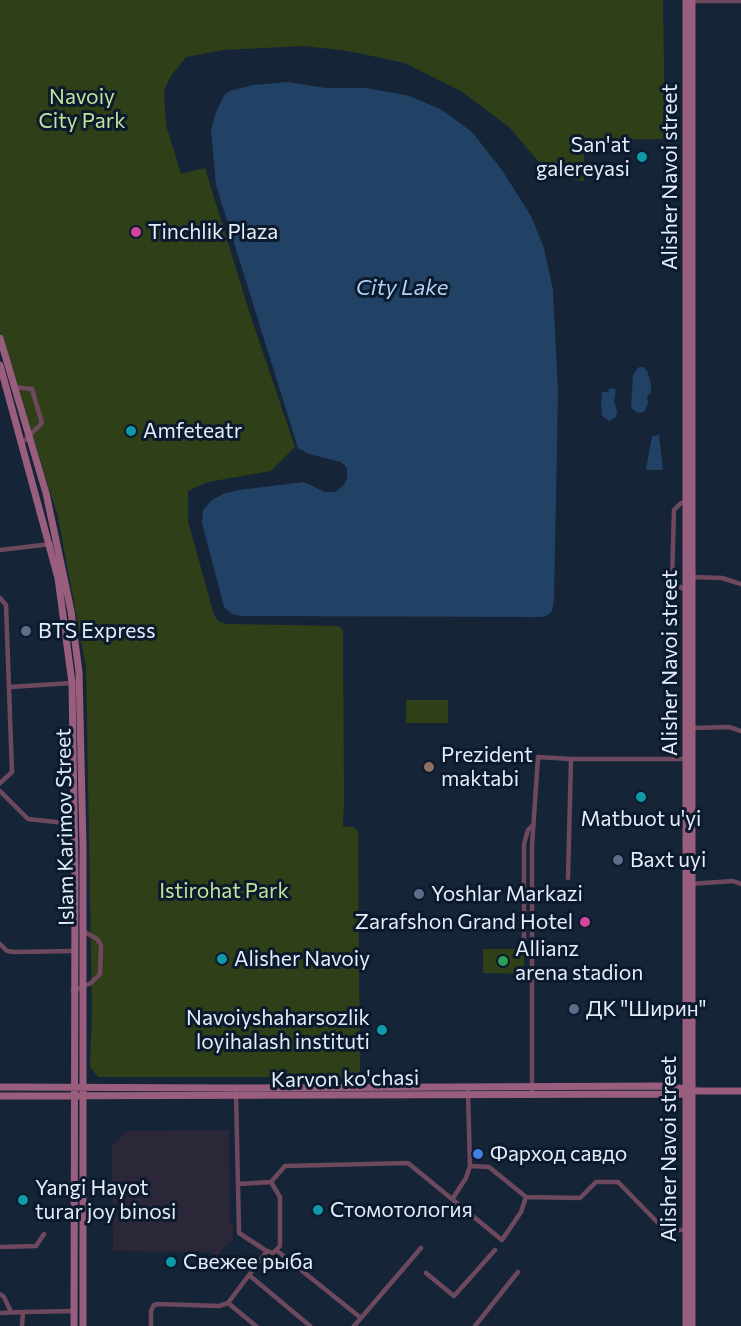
<!DOCTYPE html>
<html>
<head>
<meta charset="utf-8">
<style>
  body { margin:0 }
  canvas { display:block; background:#152436 }
</style>
</head>
<body>
<canvas width="741" height="1326"></canvas>
<script>
const ctx = document.querySelector('canvas').getContext('2d');
ctx.lineJoin = 'round';
function paint(path, color) { ctx.fillStyle = color; ctx.fill(path, 'evenodd'); }
const shape = rows => new Path2D(rows.map(r => 'M' + r).join(''));
function strokePath(path, color, width, dash) { ctx.strokeStyle = color; ctx.lineWidth = width; ctx.lineCap = dash ? 'butt' : 'round'; ctx.setLineDash(dash || []); ctx.stroke(path); }
function write(font, color, halo, rows, align = 'center') {
  ctx.font = font + ' Commissioner,sans-serif'; ctx.lineWidth = 6; ctx.setLineDash([]); ctx.textBaseline = 'middle'; ctx.strokeStyle = halo; ctx.fillStyle = color; for (const [text, x, y, turn = 0] of rows) {
    ctx.save(); ctx.translate(x, y); ctx.rotate((+turn || 0) * Math.PI / 180); ctx.textAlign = isNaN(turn) ? turn : align; if (halo) ctx.strokeText(text, 0, 0); ctx.fillText(text, 0, 0); ctx.restore();
  }
}
const commercial = shape([
  [229,1130,230,1224,233,1225,233,1240,216,1256,208,1252,113,1251,112,1145,126,1131]
]);
const green = shape([
  [0,0,663,0,665,139,584,140,584,181,551,176,509,127,461,91,405,63,348,51,304,46,223,50,186,57,171,76,164,90,166,125,181,174,205,168,250,314,295,447,271,471,208,482,188,491,188,521,214,615,218,621,227,624,339,626,343,631,344,800,343,826,353,827,358,831,360,1077,98,1077,90,1067,92,1009,86,667,58,517,0,331],
  [406,700,448,700,448,723,406,723],
  [483,949,524,949,524,974,483,973]
]);
const water = shape([
  [288,82,326,88,367,88,410,96,442,110,472,132,502,170,531,216,544,248,553,290,558,392,554,600,552,611,548,615,542,617,241,616,232,614,224,607,202,523,203,510,212,500,223,494,239,490,304,482,325,492,335,492,343,486,347,479,347,468,341,462,309,454,298,448,216,185,211,131,216,112,225,94,230,91,253,85],
  [639,367,643,367,647,371,651,384,651,393,647,396,648,403,644,412,638,413,631,408,633,374],
  [610,388,616,389,614,401,617,412,616,417,609,421,602,416,601,404,602,392,608,392],
  [659,435,663,470,646,470,652,436]
]);
const street = shape([
  [692,1,741,1],
  [13,387,32,389,42,423,23,442],
  [0,550,51,544],
  [692,577,722,578,741,584],
  [687,591,672,582,674,510,681,503,687,503],
  [0,598,6,605,12,772,0,783],
  [10,687,72,683],
  [692,728,729,727,741,731],
  [0,791,28,819,74,824],
  [568,878,571,759],
  [690,884,733,881,741,884],
  [0,944,7,951,15,952,74,951],
  [524,945,524,844,528,830,533,825],
  [73,991,91,983,100,974,101,945,97,939,83,931],
  [236,1093,239,1233,265,1250,273,1253,276,1250,361,1318,421,1248],
  [532,1093,532,846,538,757,571,759,687,759],
  [470,1166,489,1167,526,1197,580,1198,596,1182,618,1182,665,1230,686,1230],
  [271,1182,280,1197,280,1246,276,1250],
  [238,1184,271,1182,285,1166,408,1163,502,1240,521,1212,526,1197],
  [453,1198,466,1178,470,1166,468,1092],
  [0,1247,36,1246,44,1234],
  [426,1273,454,1296,495,1250],
  [249,1275,310,1326],
  [0,1294,4,1297,11,1312],
  [228,1303,256,1326],
  [23,1312,74,1311],
  [0,1313,23,1312,22,1326],
  [151,1326,151,1311,154,1305,158,1304,219,1306,228,1303,267,1251],
  [354,1326,361,1318],
  [475,1326,518,1272]
]);
const secondary = shape([
  [0,338,46,493,71,611,79,672,83,846,83,1326],
  [0,365,58,578,72,683,75,873,74,1326],
  [0,1087,236,1088,666,1086,698,1091,741,1091],
  [0,1096,687,1094],
  [686,1326,686,0],
  [692,1326,692,0]
]);
const markers = [
  [642,157,6,"#0f9aa8"],
  [136,232,6,"#d1479c"],
  [131,431,6,"#0f9aa8"],
  [26,631,6,"#5c6f8a"],
  [429,767,6,"#8d6e63"],
  [641,797,6,"#0f9aa8"],
  [618,860,6,"#5c6f8a"],
  [419,894,6,"#5c6f8a"],
  [585,922,6,"#d1479c"],
  [222,959,6,"#0f9aa8"],
  [503,961,6,"#2e9e5b"],
  [574,1009,6,"#5c6f8a"],
  [382,1030,6,"#0f9aa8"],
  [478,1154,6,"#3f7fe0"],
  [23,1200,6,"#0f9aa8"],
  [318,1210,6,"#0f9aa8"],
  [171,1262,6,"#0f9aa8"]
];
const parkNames = [
  ["Navoiy",82,97],
  ["City Park",82,121],
  ["Istirohat Park",224,891]
];
const poiNames = [
  ["San'at",630,145,"right"],
  ["galereyasi",630,169,"right"],
  ["Tinchlik Plaza",148,232],
  ["Amfeteatr",143,431],
  ["BTS Express",38,631],
  ["Prezident",441,755],
  ["maktabi",441,779],
  ["Matbuot u'yi",641,819,"center"],
  ["Baxt uyi",630,860],
  ["Yoshlar Markazi",431,894],
  ["Zarafshon Grand Hotel",573,922,"right"],
  ["Allianz",515,949],
  ["arena stadion",515,973],
  ["Alisher Navoiy",234,959],
  ["ДК \"Ширин\"",586,1009],
  ["Navoiyshaharsozlik",370,1018,"right"],
  ["loyihalash instituti",370,1042,"right"],
  ["Фарход савдо",490,1154],
  ["Yangi Hayot",35,1188],
  ["turar joy binosi",35,1212],
  ["Стомотология",330,1210],
  ["Свежее рыба",183,1262]
];
const streetNames = [
  ["Alisher Navoi street",670,177,-90],
  ["Alisher Navoi street",670,663,-90],
  ["Islam Karimov Street",65,827,-91],
  ["Karvon ko'chasi",345,1079,-1],
  ["Alisher Navoi street",669,1149,-90]
];
const waterNames = [
  ["City Lake",402,288]
];
paint(commercial, '#2b2738');
paint(green, '#2f3f18');
paint(water, '#214264');
strokePath(street, '#6e495d', 4.5);
strokePath(secondary, '#995d7e', 7);
for (const [x, y, r, color] of markers) { const dot = new Path2D(); dot.arc(x, y, r, 0, 2 * Math.PI); ctx.fillStyle = color; ctx.fill(dot); strokePath(dot, '#0b1a2c', 2); }
write('21px', '#c3e39b', '#0b1a2c', parkNames);
write('21px', '#e4eefa', '#0b1a2c', poiNames, 'left');
write('21px', '#e4eefa', '#0b1a2c', streetNames);
write('italic 22px', '#b1d1f4', '#0b1a2c', waterNames);
</script>
</body>
</html>
